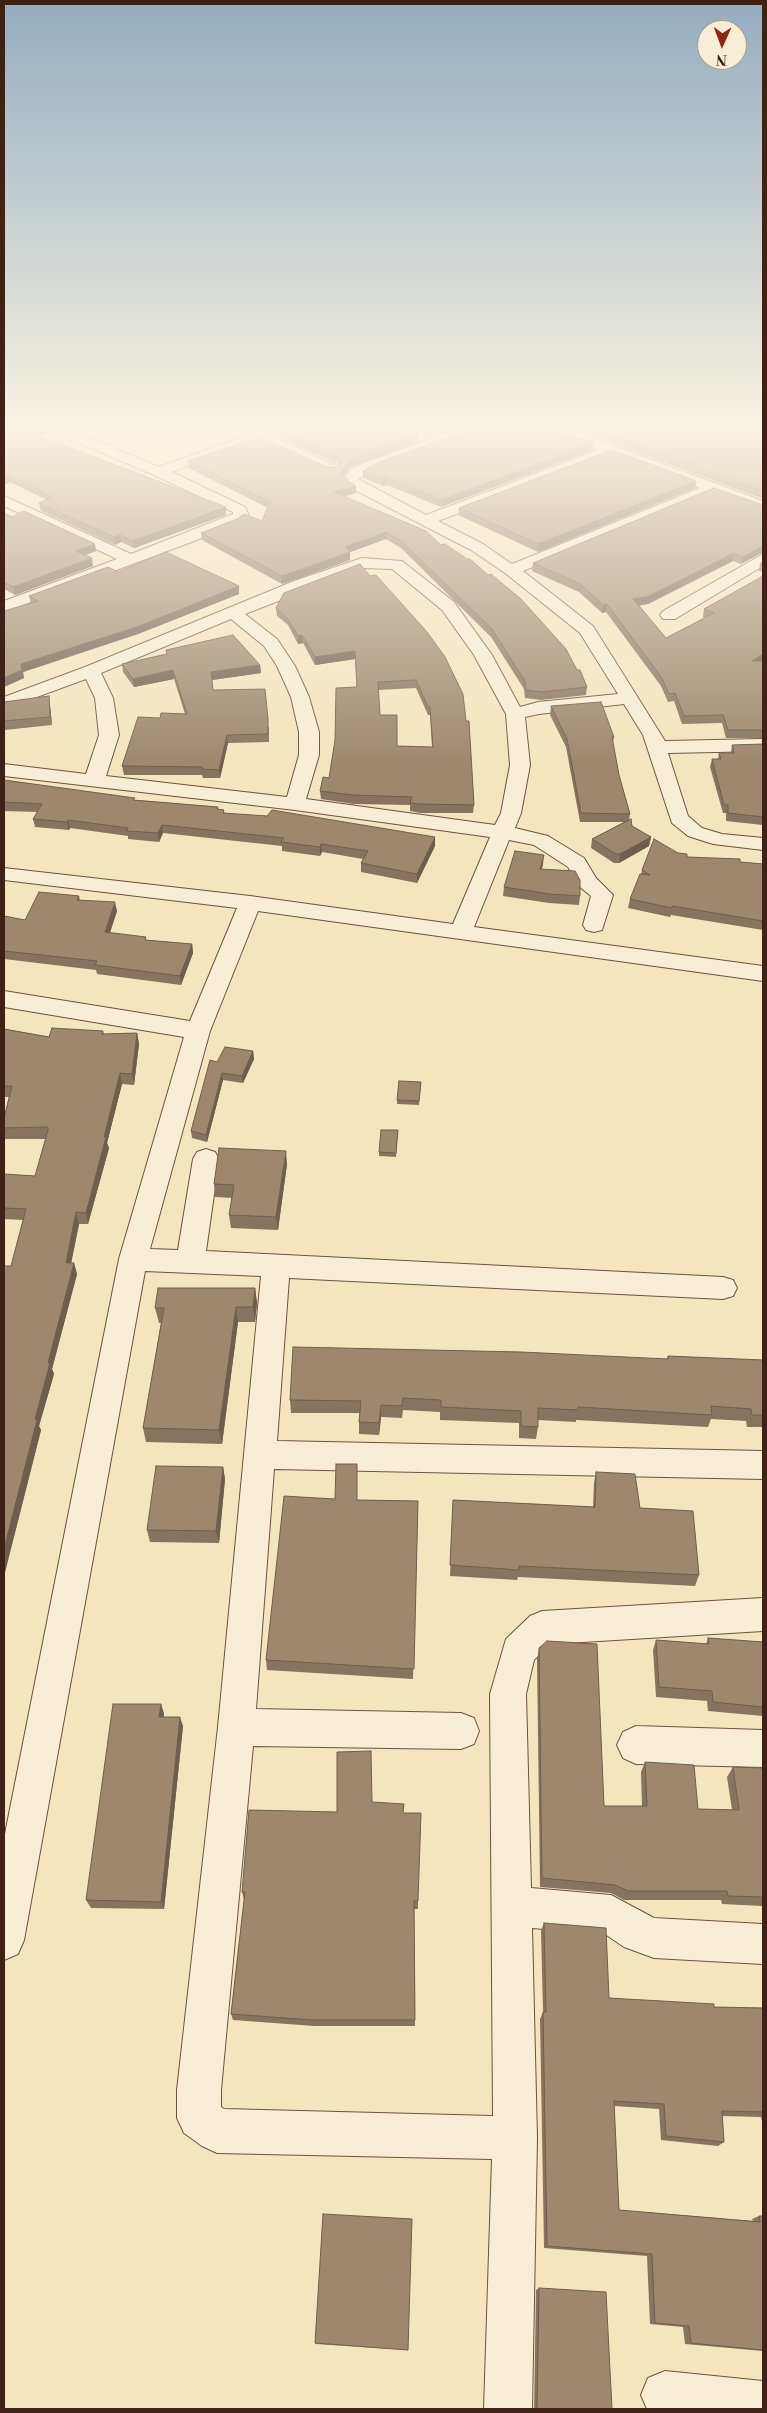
<!DOCTYPE html>
<html>
<head>
<meta charset="utf-8">
<style>
  body { margin:0 }
  #map { position:relative; width:767px; height:2413px; overflow:hidden; background:#f5e5bf; font-family:"Libre Bodoni",serif }
  canvas { display:block }
  .frame { position:absolute; inset:0; border:5px solid #402115; pointer-events:none }
  .north { position:absolute; left:697px; top:20px; width:50px; height:50px; box-sizing:border-box; background:#f8eed5; border:1px solid #ae9c88; border-radius:50%; rotate:182deg; font-size:14px; font-weight:700; line-height:20px; text-align:center; color:#402115 }
  .north::after { content:''; display:block; margin:auto; width:18px; height:22px; background:#8f2418; clip-path:polygon(50% 0,100% 100%,50% 72%,0 100%) }
</style>
</head>
<body>
<div id="map">
<canvas width="767" height="2413"></canvas>
<div class="frame"></div>
<div class="north">N</div>
</div>
<script>
const ctx = document.querySelector('canvas').getContext('2d');
ctx.lineJoin = 'round';
const shape = rows => new Path2D(rows.map(r => 'M' + r).join(''));
function strokePath(path, color, width, dash) { ctx.strokeStyle = color; ctx.lineWidth = width; ctx.lineCap = dash ? 'butt' : 'round'; ctx.setLineDash(dash || []); ctx.stroke(path); }
function paint(path, color) { ctx.fillStyle = color; ctx.fill(path, 'evenodd'); }
const minor = shape([
  [46,427,65,427,159,467,271,427,291,427,289,430,271,436,338,466,340,469,338,472,328,472,258,441,172,472,245,507,249,516,237,525,4,612,4,601,117,559,4,506,4,496,131,554,233,514,233,512,154,475,48,430,46,427],
  [464,427,484,427,482,430,379,467,358,479,426,515,598,450,545,430,543,427,563,427,763,501,763,511,713,493,523,571,593,626,665,741,763,739,763,751,668,753,688,816,702,828,722,834,763,838,763,850,713,844,688,836,672,823,643,735,624,704,539,714,525,717,530,765,521,813,515,828,548,836,584,858,596,878,613,895,602,930,594,932,586,930,583,925,591,896,580,887,568,867,534,845,509,840,474,927,763,966,763,981,258,911,210,1031,150,1249,178,1250,193,1159,197,1152,206,1149,215,1152,219,1159,206,1251,723,1277,733,1280,737,1288,733,1296,723,1299,289,1278,277,1441,763,1451,763,1479,274,1469,256,1709,461,1713,474,1718,479,1731,474,1744,461,1749,253,1746,221,2090,221,2107,224,2109,493,2116,490,1694,506,1639,530,1616,542,1611,763,1598,763,1631,550,1644,534,1660,526,1694,531,1888,611,1895,654,1918,763,1924,763,1964,654,1958,624,1947,605,1934,532,1928,537,2138,532,2409,484,2409,492,2159,217,2153,202,2146,184,2133,177,2118,177,2090,218,1727,261,1276,145,1271,24,1940,18,1954,4,1960,4,1839,119,1259,184,1037,4,1007,4,991,190,1021,237,908,4,880,4,868,250,896,453,924,490,837,295,810,4,776,4,764,86,774,99,735,95,698,86,679,4,709,4,697,85,667,294,581,362,558,402,561,454,602,492,655,520,707,538,702,618,694,580,633,505,573,471,550,351,488,343,479,351,469,369,461,464,427],
  [611,455,700,488,512,564,483,544,438,521,611,455],
  [364,568,392,569,442,610,474,655,506,714,510,765,501,813,495,825,306,799,319,755,319,732,309,697,295,666,277,639,245,614,364,568],
  [231,619,264,646,277,666,291,697,299,732,299,755,287,797,106,776,119,735,113,698,101,673,231,619],
  [763,554,763,566,675,619,663,619,660,615,663,611,763,554],
  [636,1726,763,1730,763,1767,636,1764,623,1758,617,1745,623,1732,636,1726],
  [665,2371,763,2381,763,2409,647,2409,641,2395,648,2378,665,2371]
]);
const wall = shape([
  [4,427,50,433,41,436,41,437,226,515,134,548,121,542,115,545,41,511,39,503,47,500,10,482,4,485],
  [414,427,458,427,424,439,424,432,425,432],
  [569,427,753,427,763,431,763,499],
  [279,428,418,435,418,442,350,467,344,475,349,482,356,486,356,493,345,496,587,687,586,695,541,700,525,698,524,689,491,637,401,548,386,539,350,552,350,560,282,584,202,540,201,533,262,521,268,508,189,468,188,461,327,467,338,467,339,465,339,464,278,437,278,430,279,430],
  [593,450,441,507,387,485,383,486,363,478,363,471],
  [696,481,695,488,538,552,458,515,459,508],
  [763,505,763,552,741,564,733,561,648,604,639,605,666,638,705,618,703,617,704,609,763,576,763,738,726,738,722,723,682,724,674,701,668,702,661,686,606,612,602,613,579,592,532,571,533,563],
  [4,513,96,551,85,555,93,566,15,595,4,589],
  [763,561,763,572,759,571,760,563],
  [118,572,239,594,138,634,23,672,24,678,4,687,31,603,29,596],
  [370,576,474,805,473,813,420,813,410,811,410,805,353,804,321,799,320,791,329,778,357,687,355,659,315,665,303,643,298,644,288,625,277,616,276,608],
  [416,688,428,715,430,715,432,747,397,746,380,715,378,690],
  [166,650,260,665,261,673,212,680,213,690,269,727,269,742,228,743,220,778,203,778,202,775,124,775,122,766,160,718,185,714,174,679,134,687,123,672,122,664,166,654],
  [49,696,50,705,52,725,5,730,4,738,4,702],
  [551,706,614,737,613,743,619,775,630,814,629,820,632,826,651,837,649,846,619,863,614,863,591,848,592,839,624,822,580,822,566,747,550,715],
  [763,744,763,825,726,821,726,813,723,813,710,767,712,759,718,759,719,753,731,753,732,745],
  [4,780,135,800,218,807,218,809,225,813,435,837,435,846,417,883,361,872,361,863,363,859,322,852,320,856,282,851,282,846,163,833,159,842,128,839,128,836,70,828,69,830,35,827,33,819,37,812,4,811],
  [678,853,687,857,763,864,763,930,671,915,670,917,628,908,630,899,641,874,642,870],
  [543,864,542,869,580,896,579,905,549,903,503,896,504,887],
  [79,896,80,900,117,911,110,933,147,940,192,944,193,953,181,985,97,974,96,970,4,959,4,916,25,920],
  [4,1029,49,1037,103,1031,104,1034,137,1033,139,1044,134,1085,122,1084,107,1143,109,1148,88,1224,79,1224,71,1263,74,1263,77,1274,52,1369,54,1374,39,1426,41,1430,4,1576,11,1266,23,1220,4,1219,4,1174,35,1176,46,1139,5,1139,4,1135,4,1118,9,1097,4,1097],
  [253,1051,254,1059,243,1083,223,1080,207,1142,192,1138,191,1131,217,1062],
  [421,1082,419,1105,397,1104,397,1100],
  [398,1130,396,1157,379,1156,379,1152],
  [287,1164,278,1230,231,1228,229,1215,232,1198,215,1197,214,1184],
  [255,1288,257,1303,255,1322,238,1322,222,1444,146,1442,143,1428,161,1323,159,1323,155,1308],
  [668,1356,763,1360,763,1427,747,1427,746,1421,711,1419,708,1427,576,1420,576,1422,538,1420,538,1427,536,1439,519,1438,519,1423,440,1420,440,1412,403,1410,402,1418,381,1417,379,1435,359,1434,359,1422,360,1413,291,1413,290,1400,667,1359],
  [223,1467,225,1479,219,1543,150,1542,147,1530],
  [596,1472,640,1508,699,1575,695,1586,518,1577,517,1580,450,1576,453,1500,593,1507,594,1483],
  [358,1500,418,1501,413,1679,267,1670,266,1660],
  [708,1638,763,1642,763,1716,708,1711,707,1701,656,1697,653,1650,656,1640,706,1644],
  [539,1648,604,1806,642,1806,641,1772,645,1762,698,1809,732,1810,727,1777,733,1767,763,1768,763,1906,722,1904,721,1900,624,1900,611,1893,540,1887,537,1660],
  [161,1704,164,1714,164,1717,183,1726,164,1909,91,1908,86,1900],
  [372,1802,403,1813,418,1901,418,1909,414,1909,415,2026,314,2026,233,2020,231,2014,244,1900,242,1892,337,1812],
  [544,1923,609,1998,714,2007,763,2008,763,2126,761,2117,722,2116,724,2142,718,2146,661,2140,659,2109,614,2106,619,2210,753,2221,752,2219,759,2216,763,2216,763,2351,685,2344,683,2327,650,2324,647,2256,544,2248,540,2019,543,2012,541,1931],
  [539,2288,612,2409,533,2409,534,2409,536,2290],
  [315,2343,408,2350,407,2350,316,2344]
]);
const shadedWall = shape([
  [45,427,49,427,50,433,41,436,41,439,36,430],
  [439,427,458,427,424,439,424,432],
  [418,435,418,442,350,467,341,479,341,472,350,460],
  [593,443,593,450,441,507,441,500],
  [9,475,10,482,4,485,4,478],
  [387,477,387,485,383,486,383,478],
  [696,481,695,488,538,552,538,544],
  [356,486,356,493,334,499,334,492],
  [226,507,226,515,134,548,132,541],
  [386,532,386,539,345,554,345,547],
  [120,535,121,542,115,545,114,537],
  [95,544,96,551,77,558,76,551],
  [763,546,763,552,741,564,743,557],
  [350,552,350,560,282,584,282,576],
  [734,553,733,561,648,604,632,607,633,599],
  [92,558,93,566,15,595,13,587],
  [239,586,239,594,138,634,23,672,24,678,4,687,4,678,21,664],
  [607,604,606,612,602,613,603,605],
  [302,635,303,643,298,644,298,636],
  [355,651,355,659,315,665,315,657],
  [763,654,763,661,752,661],
  [260,665,261,673,212,680,211,672],
  [173,670,174,679,134,687,133,679],
  [49,696,50,705,52,725,50,717],
  [4,723,5,730,4,738],
  [227,735,228,743,220,778,219,770],
  [68,820,70,828,69,830,67,822],
  [162,825,163,833,159,842,158,833],
  [435,837,435,846,417,883,417,874],
  [651,837,649,846,619,863,620,854],
  [321,844,322,852,320,856,320,847],
  [544,855,543,864,539,878,540,869],
  [115,902,117,911,107,941,105,932],
  [192,944,193,953,181,985,180,976],
  [137,1033,139,1044,134,1085,132,1074],
  [253,1051,254,1059,243,1083,242,1076],
  [120,1073,122,1084,107,1143,109,1148,88,1224,86,1213],
  [222,1073,223,1080,207,1142,206,1135],
  [286,1151,287,1164,278,1230,276,1217],
  [76,1212,79,1224,69,1274,66,1263],
  [74,1263,77,1274,52,1369,54,1374,39,1426,41,1430,4,1576,4,1549,48,1363],
  [255,1288,257,1303,255,1322,253,1307],
  [236,1307,238,1322,222,1444,219,1430],
  [381,1405,381,1417,379,1435,379,1423],
  [223,1467,225,1479,219,1543,216,1531],
  [161,1704,164,1714,163,1727,159,1717],
  [180,1717,183,1726,164,1909,161,1902]
]);
const building = shape([
  [4,427,45,427,36,430,40,432,39,436,226,507,132,541,120,535,114,537,39,503,53,497,9,475,4,478,4,427],
  [282,427,397,427,418,435,350,460,341,472,349,482,356,486,334,492,426,531,441,545,445,544,467,559,470,559,488,575,491,574,521,599,566,649,577,670,580,670,587,687,542,692,526,690,525,681,492,629,401,541,386,532,345,547,350,552,282,576,201,533,237,519,244,514,262,521,270,502,188,461,259,437,327,467,338,467,341,463,339,457,278,430,281,429,279,428,282,427],
  [427,427,439,427,424,432,428,429,427,427],
  [477,427,551,427,593,443,441,500,387,477,383,478,363,471,380,462,477,427],
  [588,427,753,427,763,431,763,491,588,427],
  [612,450,696,481,538,544,459,508,612,450],
  [714,488,763,505,763,546,743,557,734,553,649,596,633,599,666,638,714,613,704,609,763,576,763,654,752,661,763,661,763,730,728,730,723,715,684,716,675,693,669,694,662,678,607,604,603,605,580,584,533,563,714,488],
  [24,511,95,544,76,551,92,558,13,587,4,582,4,513,12,517,24,511],
  [166,552,239,586,137,627,21,664,22,670,4,678,4,611,38,601,29,596,108,567,118,572,166,552],
  [360,564,370,576,376,575,427,632,445,657,463,694,466,721,469,721,474,805,420,804,410,803,412,797,353,795,320,791,323,777,329,778,335,740,336,688,357,687,355,651,315,657,302,635,298,636,287,618,276,608,284,593,360,564],
  [416,680,428,707,430,707,433,747,397,746,397,715,380,715,378,682,416,680],
  [233,635,260,665,211,672,213,690,265,689,268,719,268,734,227,735,219,770,202,769,202,767,122,766,138,717,160,718,161,713,187,714,173,670,133,679,122,664,167,654,166,650,233,635],
  [49,696,50,717,4,721,4,702,49,696],
  [601,702,614,737,612,737,619,775,630,814,581,813,567,739,551,706,601,702],
  [763,744,763,817,728,813,728,805,724,805,712,759,721,759,719,753,734,753,732,745,763,744],
  [4,780,135,798,133,800,218,807,217,809,224,810,223,813,267,816,272,810,435,837,417,874,361,863,368,851,321,844,320,847,281,842,284,838,162,825,158,833,127,831,128,828,68,820,67,822,33,819,42,804,4,802,4,780],
  [631,819,632,826,651,837,620,854,616,854,592,839,631,819],
  [654,839,678,853,687,854,687,857,740,859,740,862,763,864,763,921,672,906,672,908,630,899,640,874,650,875,642,870,654,839],
  [515,851,544,855,540,869,575,871,580,880,580,896,550,894,504,887,515,851],
  [39,892,79,896,77,900,115,902,105,932,146,937,145,940,192,944,180,976,95,965,97,961,4,951,4,916,25,920,39,892],
  [52,1028,103,1031,102,1034,137,1033,132,1074,120,1073,104,1137,106,1137,86,1213,76,1212,66,1263,74,1263,48,1363,50,1363,35,1419,37,1420,4,1549,4,1266,11,1266,26,1209,4,1208,4,1174,35,1176,48,1130,48,1127,4,1128,4,1118,12,1086,4,1086,4,1029,49,1037,52,1028],
  [225,1047,253,1051,242,1076,222,1073,206,1135,191,1131,210,1060,217,1062,225,1047],
  [399,1081,421,1082,419,1101,397,1100,399,1081],
  [381,1130,398,1130,396,1153,379,1152,381,1130],
  [219,1148,286,1151,276,1217,229,1215,234,1185,214,1184,219,1148],
  [158,1288,255,1288,253,1307,236,1307,219,1430,143,1428,164,1308,155,1308,158,1288],
  [293,1347,521,1352,668,1359,668,1356,763,1360,763,1415,752,1415,751,1409,711,1406,712,1415,578,1407,578,1410,538,1408,538,1427,521,1426,521,1411,441,1407,441,1400,403,1398,402,1406,381,1405,379,1423,359,1422,361,1401,290,1400,293,1347],
  [336,1464,357,1464,357,1500,418,1501,414,1669,266,1660,284,1496,335,1499,336,1464],
  [156,1466,223,1467,216,1531,147,1530,156,1466],
  [596,1472,635,1474,640,1508,693,1511,699,1575,519,1566,519,1570,450,1565,453,1500,595,1507,596,1472],
  [708,1638,763,1642,763,1707,713,1702,712,1691,659,1687,656,1640,709,1644,708,1638],
  [547,1641,597,1644,604,1806,647,1806,645,1762,694,1765,698,1809,739,1810,733,1767,763,1768,763,1897,728,1896,727,1891,628,1891,615,1885,542,1878,539,1648,547,1641],
  [113,1704,161,1704,159,1717,180,1717,161,1902,86,1900,113,1704],
  [371,1751,372,1802,404,1804,403,1813,421,1813,418,1901,414,1901,415,2020,312,2020,231,2014,245,1892,242,1892,249,1810,337,1812,337,1752,371,1751],
  [544,1923,606,1928,609,1998,714,2004,714,2007,763,2008,763,2112,722,2111,724,2142,666,2136,664,2104,614,2101,619,2210,760,2222,759,2216,763,2216,763,2350,691,2343,689,2326,655,2323,652,2254,547,2246,543,2012,546,2012,544,1923],
  [323,2214,412,2219,408,2350,315,2343,323,2214],
  [539,2288,606,2292,612,2409,537,2409,539,2288]
]);
strokePath(minor, '#6d5240', 2);
paint(minor, '#f8eed5');
paint(wall, '#88745e');
paint(shadedWall, '#6f5e4c');
paint(building, '#9e876d');
strokePath(building, '#6f5e4c', 1);
const sky = ctx.createLinearGradient(0, 0, 0, 765);
sky.addColorStop(0, '#94adc0');
sky.addColorStop(0.56, '#faf3e2');
sky.addColorStop(1, '#faf3e200');
ctx.fillStyle = sky;
ctx.fillRect(0, 0, 767, 765);
</script>
</body>
</html>
